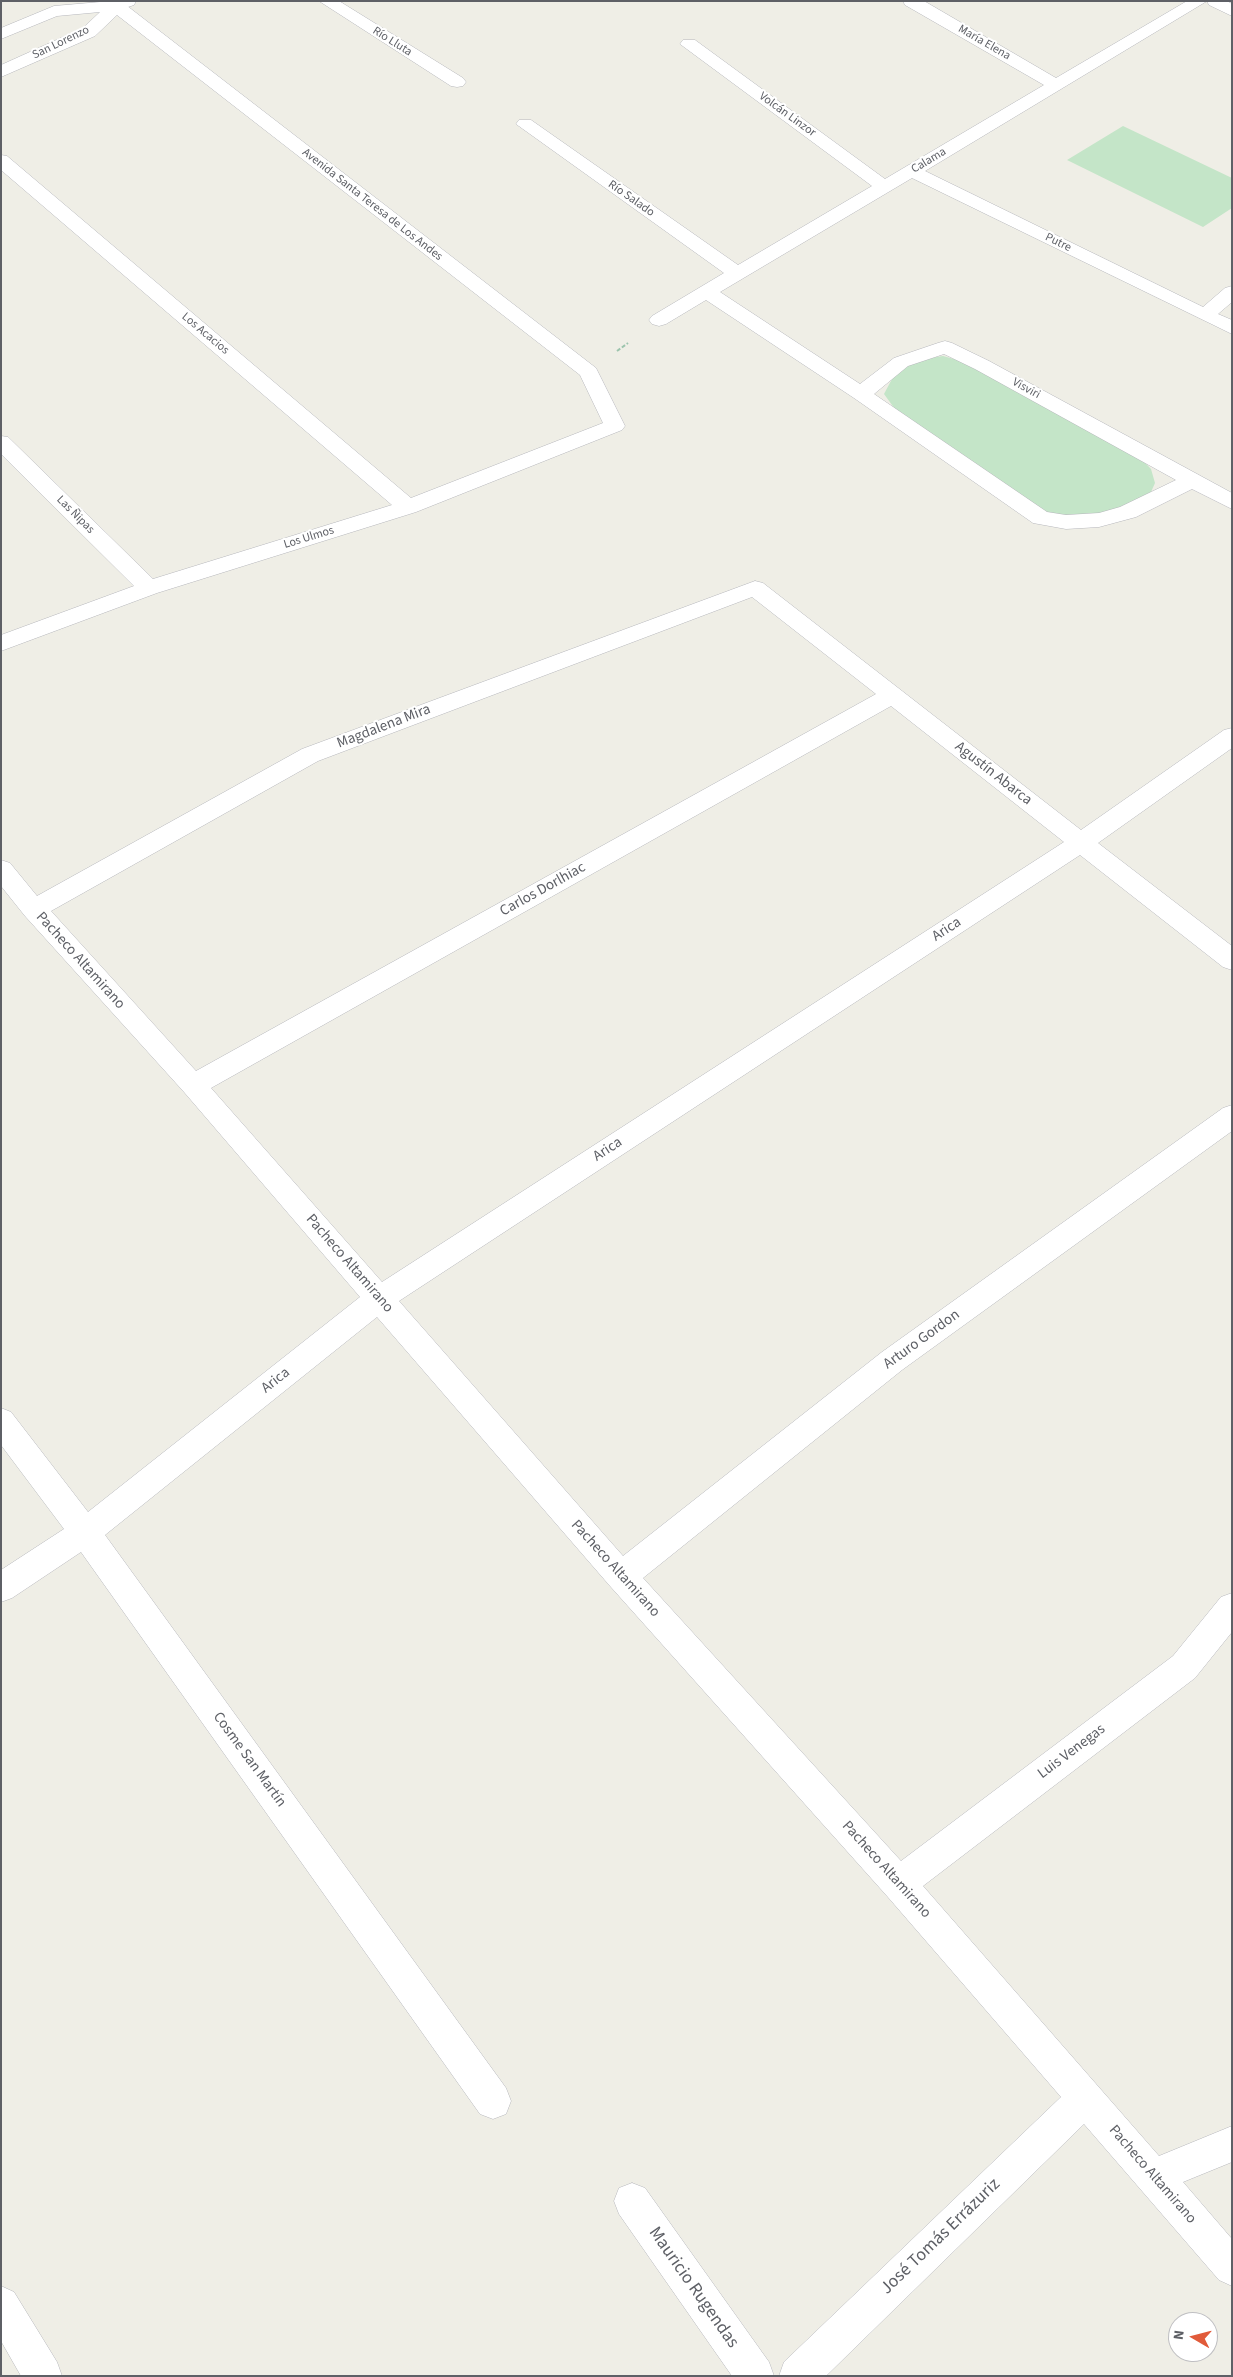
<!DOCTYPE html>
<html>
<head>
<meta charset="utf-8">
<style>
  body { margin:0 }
  #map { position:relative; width:1233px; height:2377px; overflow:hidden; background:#efeee6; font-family:"Source Sans 3",sans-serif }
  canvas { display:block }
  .frame { position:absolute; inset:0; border:2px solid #5e6066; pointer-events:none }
  .north { position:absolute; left:1168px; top:2312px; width:50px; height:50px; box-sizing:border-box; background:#fff; border:1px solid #bfbfc2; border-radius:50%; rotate:278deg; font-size:14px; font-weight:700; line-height:20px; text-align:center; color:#5e6066 }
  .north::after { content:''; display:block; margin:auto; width:18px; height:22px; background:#e15b3a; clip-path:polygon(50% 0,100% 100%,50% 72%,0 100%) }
</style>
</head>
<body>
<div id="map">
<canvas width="1233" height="2377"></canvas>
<div class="frame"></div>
<div class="north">N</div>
</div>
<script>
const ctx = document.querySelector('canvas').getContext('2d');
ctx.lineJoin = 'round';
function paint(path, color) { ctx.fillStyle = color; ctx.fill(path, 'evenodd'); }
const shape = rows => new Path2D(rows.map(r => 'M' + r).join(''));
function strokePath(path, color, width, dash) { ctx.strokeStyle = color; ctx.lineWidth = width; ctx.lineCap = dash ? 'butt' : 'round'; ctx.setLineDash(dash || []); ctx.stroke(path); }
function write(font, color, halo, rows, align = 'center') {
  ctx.font = font + ' "Source Sans 3",sans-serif'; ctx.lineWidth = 4; ctx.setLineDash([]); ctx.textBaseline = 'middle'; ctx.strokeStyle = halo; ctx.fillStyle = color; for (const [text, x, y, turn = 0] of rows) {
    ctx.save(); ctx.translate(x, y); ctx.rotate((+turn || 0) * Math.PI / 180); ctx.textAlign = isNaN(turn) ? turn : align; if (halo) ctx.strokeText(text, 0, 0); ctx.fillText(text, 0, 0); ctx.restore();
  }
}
const green = shape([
  [1123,126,1232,178,1232,208,1203,227,1067,160],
  [943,356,990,369,1129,446,1151,469,1155,483,1151,492,1128,512,1041,518,908,427,884,394,901,362]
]);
const path = shape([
  [617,351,628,343]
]);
const minor = shape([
  [112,1,122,2,596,368,625,426,622,430,416,512,157,593,1,651,1,635,134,586,1,454,1,436,8,437,153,579,392,505,1,170,1,155,7,156,411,498,603,423,580,375,117,15,95,36,1,77,1,65,83,28,100,12,57,16,1,39,1,28,54,6,112,1],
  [319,1,339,1,463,78,466,82,463,86,457,87,451,86,319,1],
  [903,1,924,1,1056,78,1187,1,1207,1,925,171,1203,307,1225,288,1232,286,1232,302,1218,314,1232,320,1232,334,912,178,720,292,860,384,894,358,938,343,945,341,952,343,989,361,1232,493,1232,509,1192,489,1136,517,1099,527,1066,529,1033,523,854,398,706,300,666,324,659,326,652,324,649,320,652,316,724,273,516,124,519,120,531,120,738,265,872,186,680,44,683,40,695,40,885,179,1044,85,905,5,903,1],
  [944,354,975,369,1176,480,1120,507,1099,513,1066,515,1047,512,874,394,908,366,944,354],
  [755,581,763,583,1081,830,1224,730,1232,728,1232,748,1098,843,1232,946,1232,970,1223,967,1080,855,399,1301,623,1556,882,1352,1223,1108,1232,1105,1232,1131,902,1370,643,1578,901,1861,1173,1656,1221,1597,1232,1593,1232,1632,1195,1678,923,1886,1159,2156,1232,2126,1232,2162,1183,2182,1232,2239,1232,2286,1219,2280,1084,2124,826,2376,779,2376,784,2362,1061,2097,887,1896,610,1586,377,1317,105,1535,506,2088,511,2101,506,2114,493,2119,480,2114,81,1552,12,1598,1,1602,1,1570,64,1529,1,1445,1,1408,11,1412,88,1512,360,1297,184,1092,25,916,1,886,1,860,10,863,37,896,302,749,755,581],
  [752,597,876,694,196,1071,51,911,318,761,752,597],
  [891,706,1064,842,382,1282,211,1088,891,706],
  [632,2183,645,2188,769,2362,774,2376,732,2376,619,2214,614,2201,619,2188,632,2183],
  [1,2286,14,2292,57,2362,62,2376,21,2376,1,2341,1,2286]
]);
const tertiary = shape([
  [100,1,136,1,134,5,116,11,110,10,100,1],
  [1207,1,1227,1,1232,4,1232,16,1209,5,1207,1]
]);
const farStreetnames = [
  ["Río Lluta",392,42,32],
  ["San Lorenzo",61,43,-26],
  ["María Elena",984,43,30],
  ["Volcán Linzor",787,115,36],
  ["Calama",929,161,-31],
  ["Río Salado",631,199,35],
  ["Avenida Santa Teresa de Los Andes",372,205,38],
  ["Putre",1058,243,26],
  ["Los Acacios",205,334,40],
  ["Visviri",1026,389,29],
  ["Las Ñipas",75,515,45],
  ["Los Ulmos",309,538,-17]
];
const streetNames = [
  ["Magdalena Mira",384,727,-21],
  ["Agustín Abarca",993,774,38],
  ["Carlos Dorlhiac",543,890,-29],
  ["Arica",947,930,-33],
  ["Pacheco Altamirano",80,961,48],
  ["Arica",608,1150,-33],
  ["Pacheco Altamirano",349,1264,49],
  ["Arturo Gordon",922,1340,-36],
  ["Arica",276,1381,-38],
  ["Pacheco Altamirano",615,1569,48],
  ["Luis Venegas",1072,1752,-37],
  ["Cosme San Martín",249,1760,54],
  ["Pacheco Altamirano",886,1870,48],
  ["Pacheco Altamirano",1152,2175,49]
];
const nearStreetnames = [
  ["José Tomás Errázuriz",941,2237,-44],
  ["Mauricio Rugendas",693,2288,55]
];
paint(green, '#c4e5c8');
strokePath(minor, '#b6b7bc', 1);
strokePath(tertiary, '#b6b7bc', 1);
strokePath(path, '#9cc4ad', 2, [4, 2]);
paint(minor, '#fff');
paint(tertiary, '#fff');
write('12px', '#5e6066', '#fff', farStreetnames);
write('15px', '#5e6066', '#fff', streetNames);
write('18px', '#5e6066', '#fff', nearStreetnames);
</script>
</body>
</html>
